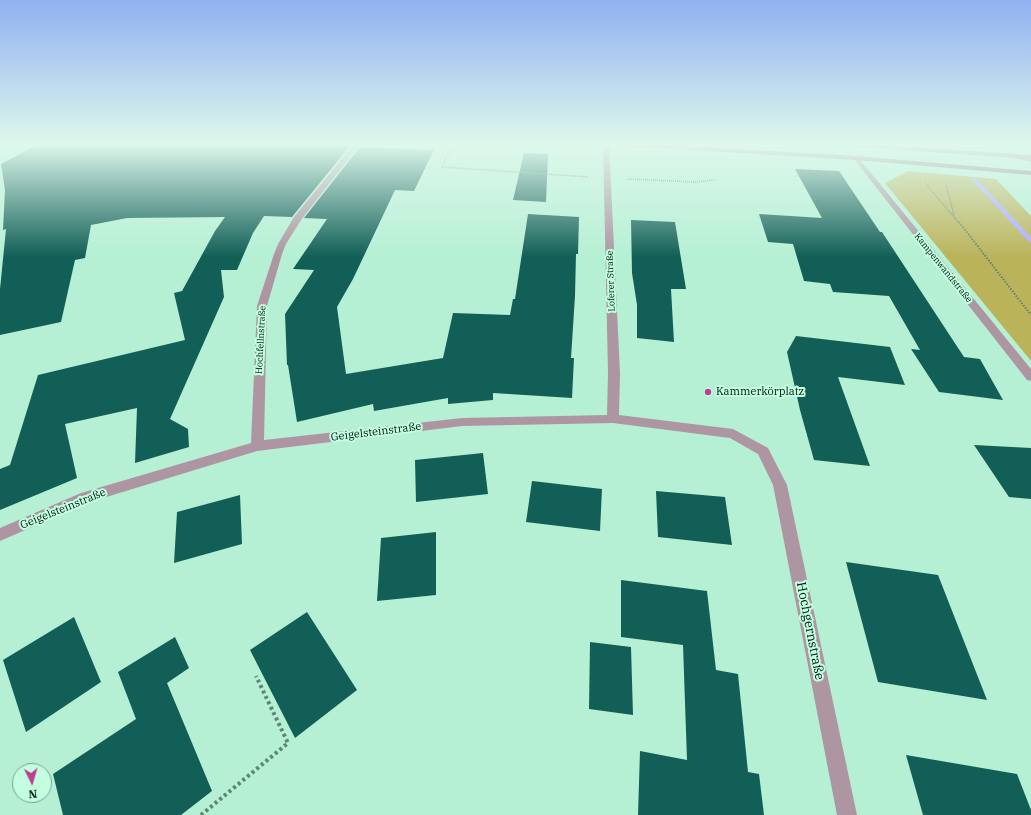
<!DOCTYPE html>
<html>
<head>
<meta charset="utf-8">
<style>
  body { margin:0 }
  #map { position:relative; width:1031px; height:815px; overflow:hidden; background:#b6f0d4; font-family:"IBM Plex Serif",serif }
  canvas { display:block }
  .north { position:absolute; left:12px; top:763px; width:40px; height:40px; box-sizing:border-box; background:#c3fee1; border:1px solid #76a38e; border-radius:50%; rotate:175deg; font-size:11px; font-weight:700; line-height:16px; text-align:center; color:#031a11 }
  .north::after { content:''; display:block; margin:auto; width:14px; height:18px; background:#bc4091; clip-path:polygon(50% 0,100% 100%,50% 72%,0 100%) }
</style>
</head>
<body>
<div id="map">
<canvas width="1031" height="815"></canvas>
<div class="north">N</div>
</div>
<script>
const ctx = document.querySelector('canvas').getContext('2d');
ctx.lineJoin = 'round';
function paint(path, color) { ctx.fillStyle = color; ctx.fill(path, 'evenodd'); }
const shape = rows => new Path2D(rows.map(r => 'M' + r).join(''));
function strokePath(path, color, width, dash) { ctx.strokeStyle = color; ctx.lineWidth = width; ctx.lineCap = dash ? 'butt' : 'round'; ctx.setLineDash(dash || []); ctx.stroke(path); }
function write(font, color, halo, rows, align = 'center') {
  ctx.font = font + ' "IBM Plex Serif",serif'; ctx.lineWidth = 4; ctx.setLineDash([]); ctx.textBaseline = 'middle'; ctx.strokeStyle = halo; ctx.fillStyle = color; for (const [text, x, y, turn = 0] of rows) {
    ctx.save(); ctx.translate(x, y); ctx.rotate((+turn || 0) * Math.PI / 180); ctx.textAlign = isNaN(turn) ? turn : align; if (halo) ctx.strokeText(text, 0, 0); ctx.fillText(text, 0, 0); ctx.restore();
  }
}
const green = shape([
  [908,171,996,179,1031,216,1031,361,885,183]
]);
const stream = shape([
  [972,178,976,178,1031,237,1031,243,1029,242,972,180,972,178]
]);
const building = shape([
  [73,143,263,143,350,146,292,217,264,216,253,233,237,270,221,270,224,297,170,419,188,429,189,447,135,463,137,408,65,424,77,478,0,510,0,469,10,465,38,375,185,340,174,293,182,291,215,231,225,217,127,218,91,225,85,258,75,260,61,322,0,335,0,289,6,229,3,230,5,190,1,164,39,144,69,145],
  [360,147,434,150,414,191,395,190,353,279,337,307,346,374,443,358,453,313,510,315,513,299,515,299,528,214,579,217,578,254,576,254,575,296,571,358,574,358,572,398,493,393,493,400,448,404,448,398,374,411,373,404,297,422,288,365,287,365,285,314,314,270,293,269,327,219,304,218],
  [524,153,548,154,546,202,513,200],
  [795,169,839,171,880,232,882,232,964,357,980,359,1003,400,939,392,911,349,920,350,889,296,833,292,830,284,804,281,793,244,768,242,759,214,822,218],
  [631,220,675,222,686,289,671,289,674,342,637,338,637,305,632,273],
  [796,336,890,347,905,385,838,377,870,466,814,460,800,410,787,352],
  [974,445,1031,448,1031,499,1009,497],
  [483,453,488,494,416,502,415,460],
  [532,481,602,489,600,531,526,522],
  [656,491,725,497,732,545,658,537],
  [240,495,242,544,174,563,177,512],
  [436,532,436,595,377,601,381,538],
  [846,562,938,575,987,700,878,682],
  [621,580,707,591,716,670,738,674,748,772,759,774,764,815,638,815,640,751,687,760,683,645,621,637],
  [307,612,357,690,295,738,250,650],
  [74,617,101,682,26,732,3,660],
  [175,637,189,668,167,683,212,791,181,815,63,815,53,774,136,719,118,672],
  [590,642,631,647,633,715,589,709],
  [906,755,1017,774,1031,810,1031,815,923,815]
]);
const pathFar2 = shape([
  [453,143,442,167,588,177],
  [627,179,695,182,714,180],
  [925,183,959,223],
  [946,185,954,215]
]);
const pathFar1 = shape([
  [959,222,1031,315]
]);
const path = shape([
  [201,815,288,743,256,676]
]);
const service = shape([
  [1005,153,1031,158,1031,162,1003,156,1003,154,1005,153]
]);
const minor = shape([
  [355,143,361,143,301,220,286,244,282,254,267,306,264,440,462,418,607,415,608,373,603,143,609,143,620,373,619,415,733,429,768,448,787,485,857,815,837,815,773,485,758,454,730,438,613,423,462,426,257,451,90,502,0,541,0,528,81,493,251,443,257,306,274,254,278,244,294,217,355,143],
  [854,157,858,157,1031,369,1031,381,1027,380,854,159,854,157]
]);
const secondary = shape([
  [606,143,635,143,856,156,1031,171,1031,175,856,160,609,145,606,143],
  [830,143,855,143,1031,155,1031,159,833,145,830,143]
]);
const markers = [
  [708,392,4,"#bc4091"]
];
const farStreetnames = [
  ["Kampenwandstraße",943,268,51],
  ["Loferer Straße",611,281,-92],
  ["Hochfellnstraße",261,340,-87]
];
const poiNames = [
  ["Kammerkörplatz",716,392]
];
const streetNames = [
  ["Geigelsteinstraße",376,432,-7],
  ["Geigelsteinstraße",63,509,-22]
];
const nearStreetnames = [
  ["Hochgernstraße",810,631,79]
];
paint(green, '#bbb35a');
paint(stream, '#acaaff');
paint(building, '#125f57');
strokePath(pathFar2, '#5d8573', 1.5, [1, 1]);
strokePath(pathFar1, '#5d8573', 2, [1.5, 1.5]);
strokePath(path, '#5d8573', 4, [3, 3]);
paint(service, '#ad96a2');
paint(minor, '#ad96a2');
paint(secondary, '#937284');
const sky = ctx.createLinearGradient(0, 0, 0, 257);
sky.addColorStop(0, '#90b0f1');
sky.addColorStop(0.56, '#def8ec');
sky.addColorStop(1, '#def8ec00');
ctx.fillStyle = sky;
ctx.fillRect(0, 0, 1031, 257);
for (const [x, y, r, color] of markers) { const dot = new Path2D(); dot.arc(x, y, r, 0, 2 * Math.PI); ctx.fillStyle = color; ctx.fill(dot); strokePath(dot, '#c3fee1', 1.5); }
write('9px', '#031a11', '#c3fee1', farStreetnames);
write('11px', '#031a11', '#c3fee1', poiNames, 'left');
write('11px', '#031a11', '#c3fee1', streetNames);
write('13px', '#031a11', '#c3fee1', nearStreetnames);
</script>
</body>
</html>
